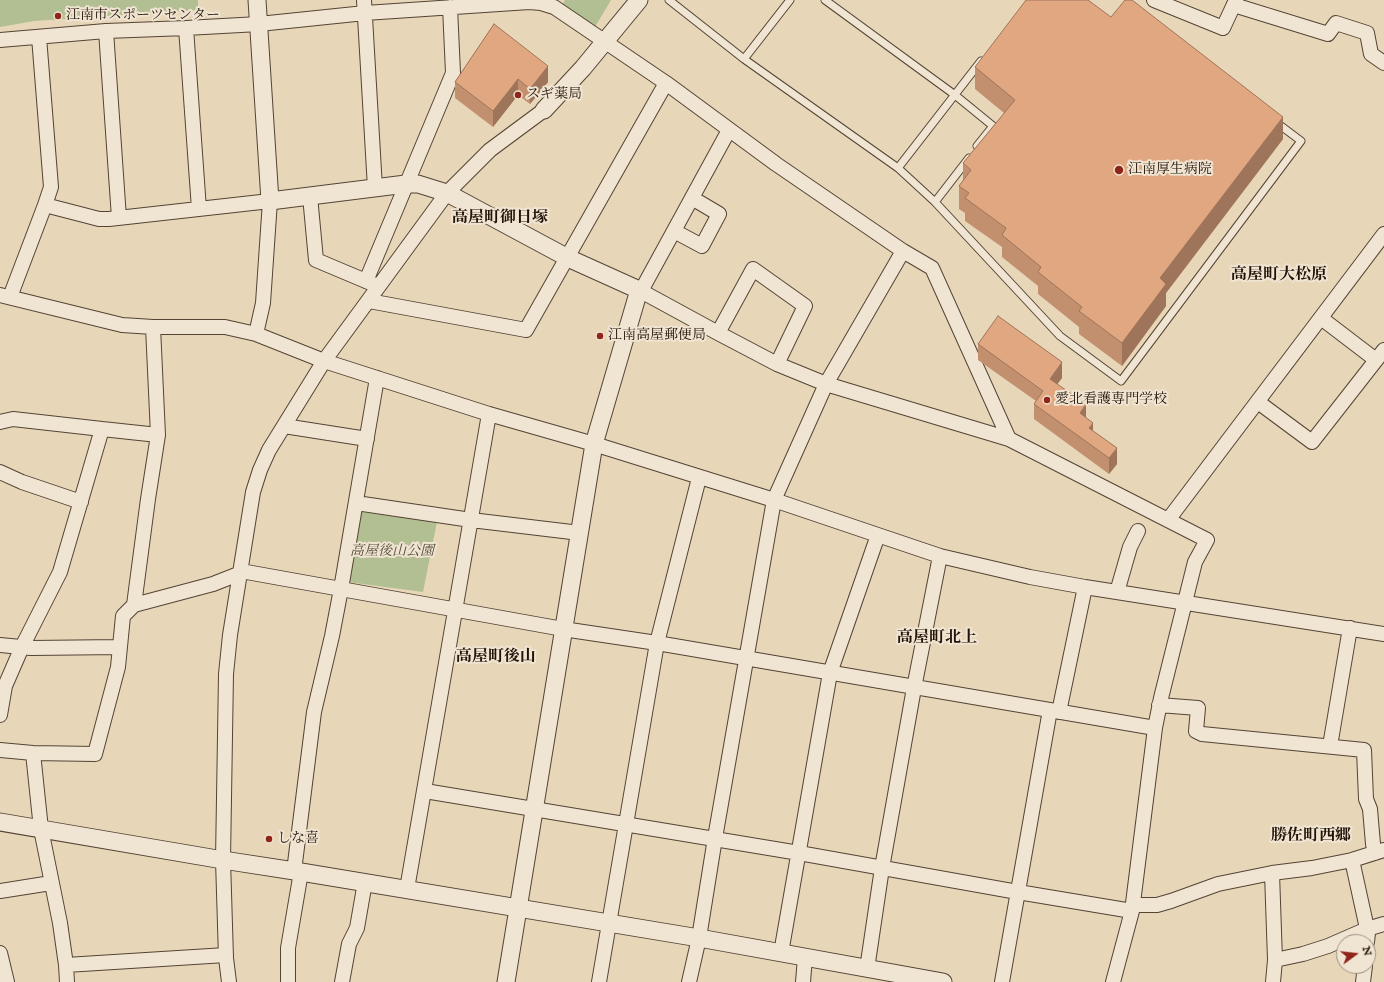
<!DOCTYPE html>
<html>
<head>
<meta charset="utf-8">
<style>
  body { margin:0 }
  #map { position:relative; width:1384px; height:982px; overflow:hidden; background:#e8d6b9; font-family:"IM FELL English",serif }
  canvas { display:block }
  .north { position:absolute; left:1336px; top:934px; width:40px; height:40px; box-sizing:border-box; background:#f0e4d2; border:1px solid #9d9081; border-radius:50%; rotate:75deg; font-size:11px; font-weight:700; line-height:16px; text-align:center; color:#211307 }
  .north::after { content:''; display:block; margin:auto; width:14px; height:18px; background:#8f2418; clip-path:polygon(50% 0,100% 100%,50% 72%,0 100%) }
</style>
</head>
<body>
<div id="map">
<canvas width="1384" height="982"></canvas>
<div class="north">N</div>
</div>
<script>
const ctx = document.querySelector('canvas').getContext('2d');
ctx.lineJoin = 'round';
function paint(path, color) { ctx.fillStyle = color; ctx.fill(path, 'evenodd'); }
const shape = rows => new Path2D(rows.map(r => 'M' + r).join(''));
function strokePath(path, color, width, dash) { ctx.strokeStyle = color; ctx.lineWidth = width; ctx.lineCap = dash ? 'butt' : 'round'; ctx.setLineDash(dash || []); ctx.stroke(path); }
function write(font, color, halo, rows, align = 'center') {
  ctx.font = font + ' "IM FELL English","Noto Serif JP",serif'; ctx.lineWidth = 4; ctx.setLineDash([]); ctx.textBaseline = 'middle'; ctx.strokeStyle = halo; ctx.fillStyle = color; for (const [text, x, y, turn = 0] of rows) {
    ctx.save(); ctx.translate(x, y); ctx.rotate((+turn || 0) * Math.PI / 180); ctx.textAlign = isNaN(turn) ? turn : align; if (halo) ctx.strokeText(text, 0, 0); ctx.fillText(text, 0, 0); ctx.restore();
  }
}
const green = shape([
  [0,0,198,0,198,10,34,21,0,27],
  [565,0,611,0,595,27,562,5],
  [361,512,437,522,423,592,348,582]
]);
const service = shape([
  [669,0,744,59,898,168,935,202,1060,336,1121,381,1301,141,1277,123],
  [825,0,955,95,993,126,977,146],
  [744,59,790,0],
  [898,168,981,61],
  [935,202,969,158]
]);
const minor = shape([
  [364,0,375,188],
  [1154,0,1223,28,1236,0],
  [1234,5,1328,34,1336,23,1367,33,1371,54,1384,63],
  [186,28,199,209],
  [106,31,119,218],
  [39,37,51,187,45,205,99,219,109,219,270,201,263,303,256,334],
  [0,40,106,31,186,28,259,24,365,13,529,2,541,3,554,7,666,83,776,164,903,251,826,384,774,500,715,838,699,938,689,982],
  [310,196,316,260,373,284],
  [674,231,702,246,719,214,692,198],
  [903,251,932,268,1009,439,1207,540,1195,562,1161,698,1155,728,1132,911,1113,982],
  [366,281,453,73,450,7],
  [639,290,718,333,777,364,826,384,1009,439],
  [641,291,729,130],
  [0,295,122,325,153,327,225,327,256,334,324,361,489,414,594,444,774,500,940,556,1030,577,1085,587,1384,634],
  [10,297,45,205],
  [369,301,526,330,666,83],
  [1321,318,1376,360],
  [718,333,753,269,805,306,777,364],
  [1258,402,1312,442,1384,350],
  [0,422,13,419,102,429,60,572,22,647,5,686,0,715],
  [284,426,367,439],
  [102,429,158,435],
  [0,472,22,482,81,502],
  [356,503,471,520,580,533],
  [1168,520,1384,234],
  [241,571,563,629,657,643,1155,728],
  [1117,592,1130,547,1138,531],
  [134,605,213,584,241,573],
  [0,645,31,648,120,647],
  [1159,705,1198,708,1196,731,1202,734,1364,750,1366,799,1370,809,1373,844,1375,853],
  [1059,712,1085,587],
  [1330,746,1350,628],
  [0,750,33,753,95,754,118,667,123,616,134,605,148,499,158,435,153,327],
  [33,753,41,829,60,923,66,965,67,982],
  [425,791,799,853,1012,891,1132,911],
  [1352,860,1368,933,1367,942],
  [294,871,314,712,332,636,341,589,377,378],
  [1272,873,1275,960,1273,982],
  [407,889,489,414],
  [0,891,51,883],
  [1133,905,1157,905,1171,901,1218,884,1272,873,1312,868,1352,860,1384,850],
  [0,953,7,982],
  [781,953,830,673,878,535],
  [1275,960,1303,954,1328,946,1367,929,1384,924],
  [66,965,226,955],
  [867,969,882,868,914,688,940,556],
  [229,982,226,958,223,860,226,674,230,635,253,492,260,470,269,450,324,361,447,193,490,150,544,110],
  [288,982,288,948,301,872],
  [342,982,349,944,357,928,365,882],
  [599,982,657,643,699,478],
  [803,982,805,957],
  [1002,982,1050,710],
  [1363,982,1365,966]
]);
const tertiary = shape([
  [257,0,270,201,406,184,418,184,447,193,568,258,639,290,594,444,506,982],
  [544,110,583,68,639,0],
  [0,822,223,860,301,872,699,938,943,982]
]);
const wall = shape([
  [1111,17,1283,139,1166,293,1166,306,1122,366,1079,334,1079,327,1038,294,1038,286,1002,257,1002,247,965,221,965,213,959,209,959,186,963,180,963,163,1004,113,975,89,975,67],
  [494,24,548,82,530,104,518,95,493,127,455,98,455,82],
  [978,344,1062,378,1057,384,1086,418,1093,431,1117,464,1109,474,1034,419,1034,404,1036,401,978,360]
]);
const shadedWall = shape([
  [548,66,548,82,530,104,530,89],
  [518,79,518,95,493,127,493,111],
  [1283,117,1283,139,1166,293,1166,306,1122,366,1122,343,1160,278],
  [1062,362,1062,378,1050,394,1050,379],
  [1086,404,1086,420,1080,413],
  [1093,423,1093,438,1089,428],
  [1117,448,1117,464,1109,474,1109,458]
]);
const building = shape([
  [1026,0,1088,0,1111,17,1125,0,1132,0,1283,117,1160,278,1166,284,1122,343,1079,311,1082,307,1038,272,1041,267,1002,235,1006,228,965,198,969,193,959,186,971,170,963,163,1015,100,975,67,1026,0],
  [494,24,548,66,530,89,518,79,493,111,455,82,494,24],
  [998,316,1062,362,1050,379,1086,404,1080,413,1093,423,1089,428,1117,448,1109,458,1034,404,1043,391,978,344,998,316]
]);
const markers = [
  [58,16,4,"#8f2418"],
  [518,95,4,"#8f2418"],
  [1119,170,5,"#8f2418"],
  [600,336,4,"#8f2418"],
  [1047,400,4,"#8f2418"],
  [269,839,4,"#8f2418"]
];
const poiNames = [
  ["江南市スポーツセンター",66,16],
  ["スギ薬局",526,95],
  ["江南厚生病院",1128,170],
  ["江南高屋郵便局",608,336],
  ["愛北看護専門学校",1055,400],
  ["しな喜",277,839]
];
const parkNames = [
  ["高屋後山公園",392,552]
];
const quarterNames = [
  ["高屋町御日塚",500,219],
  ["高屋町大松原",1279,276],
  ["高屋町北上",937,639],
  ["高屋町後山",496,658],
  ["勝佐町西郷",1311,837]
];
paint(green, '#b2bf92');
strokePath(service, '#534434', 9);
strokePath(minor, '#534434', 16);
strokePath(tertiary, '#534434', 19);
strokePath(service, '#f0e4d2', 7);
strokePath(minor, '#f0e4d2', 14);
strokePath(tertiary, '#f0e4d2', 17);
paint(wall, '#c2906f');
paint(shadedWall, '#9e755a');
paint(building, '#e1a781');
strokePath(building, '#9e755a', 1);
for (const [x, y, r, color] of markers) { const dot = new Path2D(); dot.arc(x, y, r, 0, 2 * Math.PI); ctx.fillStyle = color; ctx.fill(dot); strokePath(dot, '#f0e4d2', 1.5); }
write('14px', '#211307', '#f0e4d2', poiNames, 'left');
write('italic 14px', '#544f38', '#f0e4d2', parkNames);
write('bold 16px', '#211307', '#f0e4d2', quarterNames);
</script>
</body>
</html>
